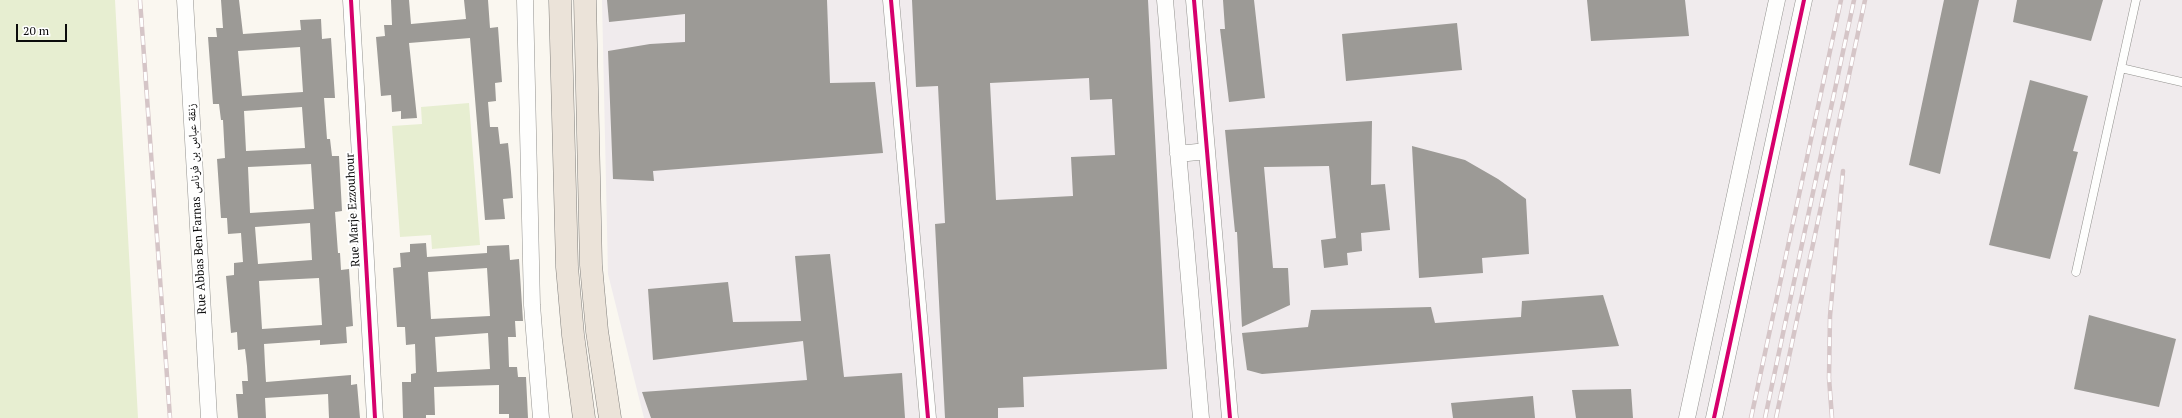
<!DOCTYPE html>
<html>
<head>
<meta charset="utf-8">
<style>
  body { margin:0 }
  #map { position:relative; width:2182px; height:418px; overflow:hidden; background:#faf7f0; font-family:"PT Serif",serif }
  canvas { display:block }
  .scale { position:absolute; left:16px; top:24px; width:51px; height:18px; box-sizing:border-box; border:2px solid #0c0c0c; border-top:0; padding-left:5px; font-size:12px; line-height:14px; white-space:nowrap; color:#0c0c0c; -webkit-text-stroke:3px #fff; paint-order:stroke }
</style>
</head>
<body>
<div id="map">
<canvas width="2182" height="418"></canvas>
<div class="scale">20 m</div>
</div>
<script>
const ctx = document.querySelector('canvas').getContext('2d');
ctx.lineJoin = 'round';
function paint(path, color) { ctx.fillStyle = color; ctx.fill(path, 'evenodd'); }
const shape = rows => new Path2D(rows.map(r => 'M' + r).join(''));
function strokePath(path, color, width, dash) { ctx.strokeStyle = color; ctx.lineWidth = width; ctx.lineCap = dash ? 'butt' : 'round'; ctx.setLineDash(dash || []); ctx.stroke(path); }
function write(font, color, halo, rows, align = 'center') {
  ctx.font = font + ' "PT Serif","Noto Naskh Arabic",serif'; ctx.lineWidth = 4; ctx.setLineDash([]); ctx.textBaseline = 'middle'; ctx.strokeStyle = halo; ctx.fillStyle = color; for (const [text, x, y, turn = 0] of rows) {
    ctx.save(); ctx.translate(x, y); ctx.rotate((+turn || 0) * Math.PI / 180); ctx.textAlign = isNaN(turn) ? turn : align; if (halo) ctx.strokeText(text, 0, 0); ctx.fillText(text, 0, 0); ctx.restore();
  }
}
const industrial = shape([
  [602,0,2182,0,2182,418,644,418,608,274]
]);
const green = shape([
  [0,0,115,0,138,418,0,418],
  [469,103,480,245,432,249,431,235,400,237,392,126,422,124,421,107]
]);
const building = shape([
  [221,0,239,0,243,34,301,30,300,20,321,19,322,39,331,38,335,98,324,98,327,139,330,139,332,156,339,156,342,211,335,212,338,253,340,253,341,270,349,269,353,326,346,327,347,343,320,345,320,340,264,344,265,365,266,382,351,375,351,385,357,384,360,418,329,418,328,394,265,398,266,418,238,418,236,394,243,394,242,381,248,381,247,366,245,349,238,350,237,332,231,333,226,276,234,275,234,263,243,262,241,233,228,234,227,218,221,218,217,159,225,158,223,120,221,120,219,104,213,104,208,37,217,37,216,28,223,28],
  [300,47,303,92,242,96,238,51],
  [302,107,305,148,246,151,244,111],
  [311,164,314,209,250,213,248,167],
  [310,223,312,260,258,264,255,227],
  [319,278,322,325,262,329,259,281],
  [391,0,409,0,411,24,466,19,464,0,488,0,490,28,498,27,502,82,495,83,496,101,488,102,490,127,498,127,500,144,508,143,511,172,513,198,503,199,505,219,485,220,470,38,409,43,417,118,401,119,401,111,392,112,391,95,381,96,376,37,385,36,384,25,392,25],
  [607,0,827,0,830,83,875,82,883,153,653,171,654,181,613,179,608,51,650,44,685,42,685,14,609,22],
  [912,0,1148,0,1167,369,1023,377,1024,407,998,408,998,418,945,418,935,224,945,223,938,86,916,87],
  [1089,78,1090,100,1112,99,1115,155,1071,157,1073,196,996,200,990,83],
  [1223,0,1254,0,1265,98,1229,102,1220,29,1225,29],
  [1587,0,1685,0,1689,36,1591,41],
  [1944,0,1979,0,1940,174,1909,165],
  [2017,0,2103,0,2091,41,2013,22],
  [1457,23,1462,70,1346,81,1342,34],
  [2030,80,2088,96,2073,151,2078,152,2050,259,1989,245],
  [1372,121,1371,185,1385,184,1390,230,1361,233,1362,251,1347,253,1348,265,1324,268,1321,240,1336,238,1329,166,1264,167,1273,268,1288,268,1290,305,1242,327,1237,232,1235,232,1225,130],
  [1412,146,1465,160,1498,179,1526,199,1529,254,1482,258,1483,273,1419,278],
  [426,243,427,257,487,253,487,246,509,245,510,260,519,259,523,321,515,321,516,337,508,337,509,367,517,367,518,377,526,377,528,418,509,418,509,414,499,414,499,385,434,387,435,415,426,415,426,418,403,418,402,382,411,382,411,374,416,373,415,344,406,345,405,327,397,327,393,268,401,267,400,253,410,252,410,244],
  [487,268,490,316,431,319,428,272],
  [488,333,490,369,437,372,435,337],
  [830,254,844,377,902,373,905,418,651,418,642,392,807,380,803,341,653,360,648,289,728,282,733,322,801,321,795,256],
  [1603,295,1619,346,1262,374,1247,370,1242,333,1308,327,1311,310,1431,307,1435,323,1521,317,1522,301],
  [2089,315,2176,339,2159,407,2074,389],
  [1631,389,1633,418,1576,418,1572,390],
  [1533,396,1535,418,1453,418,1451,403]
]);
const lane = shape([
  [2121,68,2182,82],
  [2076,272,2136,0]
]);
const street = shape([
  [185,0,209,418],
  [351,0,375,418],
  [525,0,532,305,541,418],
  [891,0,928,418],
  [1165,0,1201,418],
  [1194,0,1230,418],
  [1178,154,1207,151],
  [1687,418,1777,0],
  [1714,418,1804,0]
]);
const primary = shape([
  [560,0,567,267,573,335,584,418],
  [585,0,591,265,597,331,610,418]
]);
const rail = shape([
  [140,0,170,418],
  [1751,418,1841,0],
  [1765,418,1854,0],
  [1776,418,1865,0],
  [1832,418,1829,378,1830,316,1843,171]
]);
const cycleway = shape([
  [351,0,375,418],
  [891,0,928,418],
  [1194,0,1230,418],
  [1714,418,1804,0]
]);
const streetNames = [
  ["Rue Abbas Ben Farnas زنقة عباس بن فرناس",197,209,-93],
  ["Rue Marje Ezzouhour",353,210,-93]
];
paint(industrial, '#f0ebed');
paint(green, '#e7eed1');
paint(building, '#9c9a96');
strokePath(lane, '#93928f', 9);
strokePath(street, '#93928f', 17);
strokePath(primary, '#807f7c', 23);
strokePath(lane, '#fefefd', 8);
strokePath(street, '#fefefd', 16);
strokePath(primary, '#ebe3d9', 22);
strokePath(rail, '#d5c5c7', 4.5);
strokePath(rail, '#fff', 3, [9]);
strokePath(cycleway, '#d6006c', 4);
write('12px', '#0c0c0c', '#fff', streetNames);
</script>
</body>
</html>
